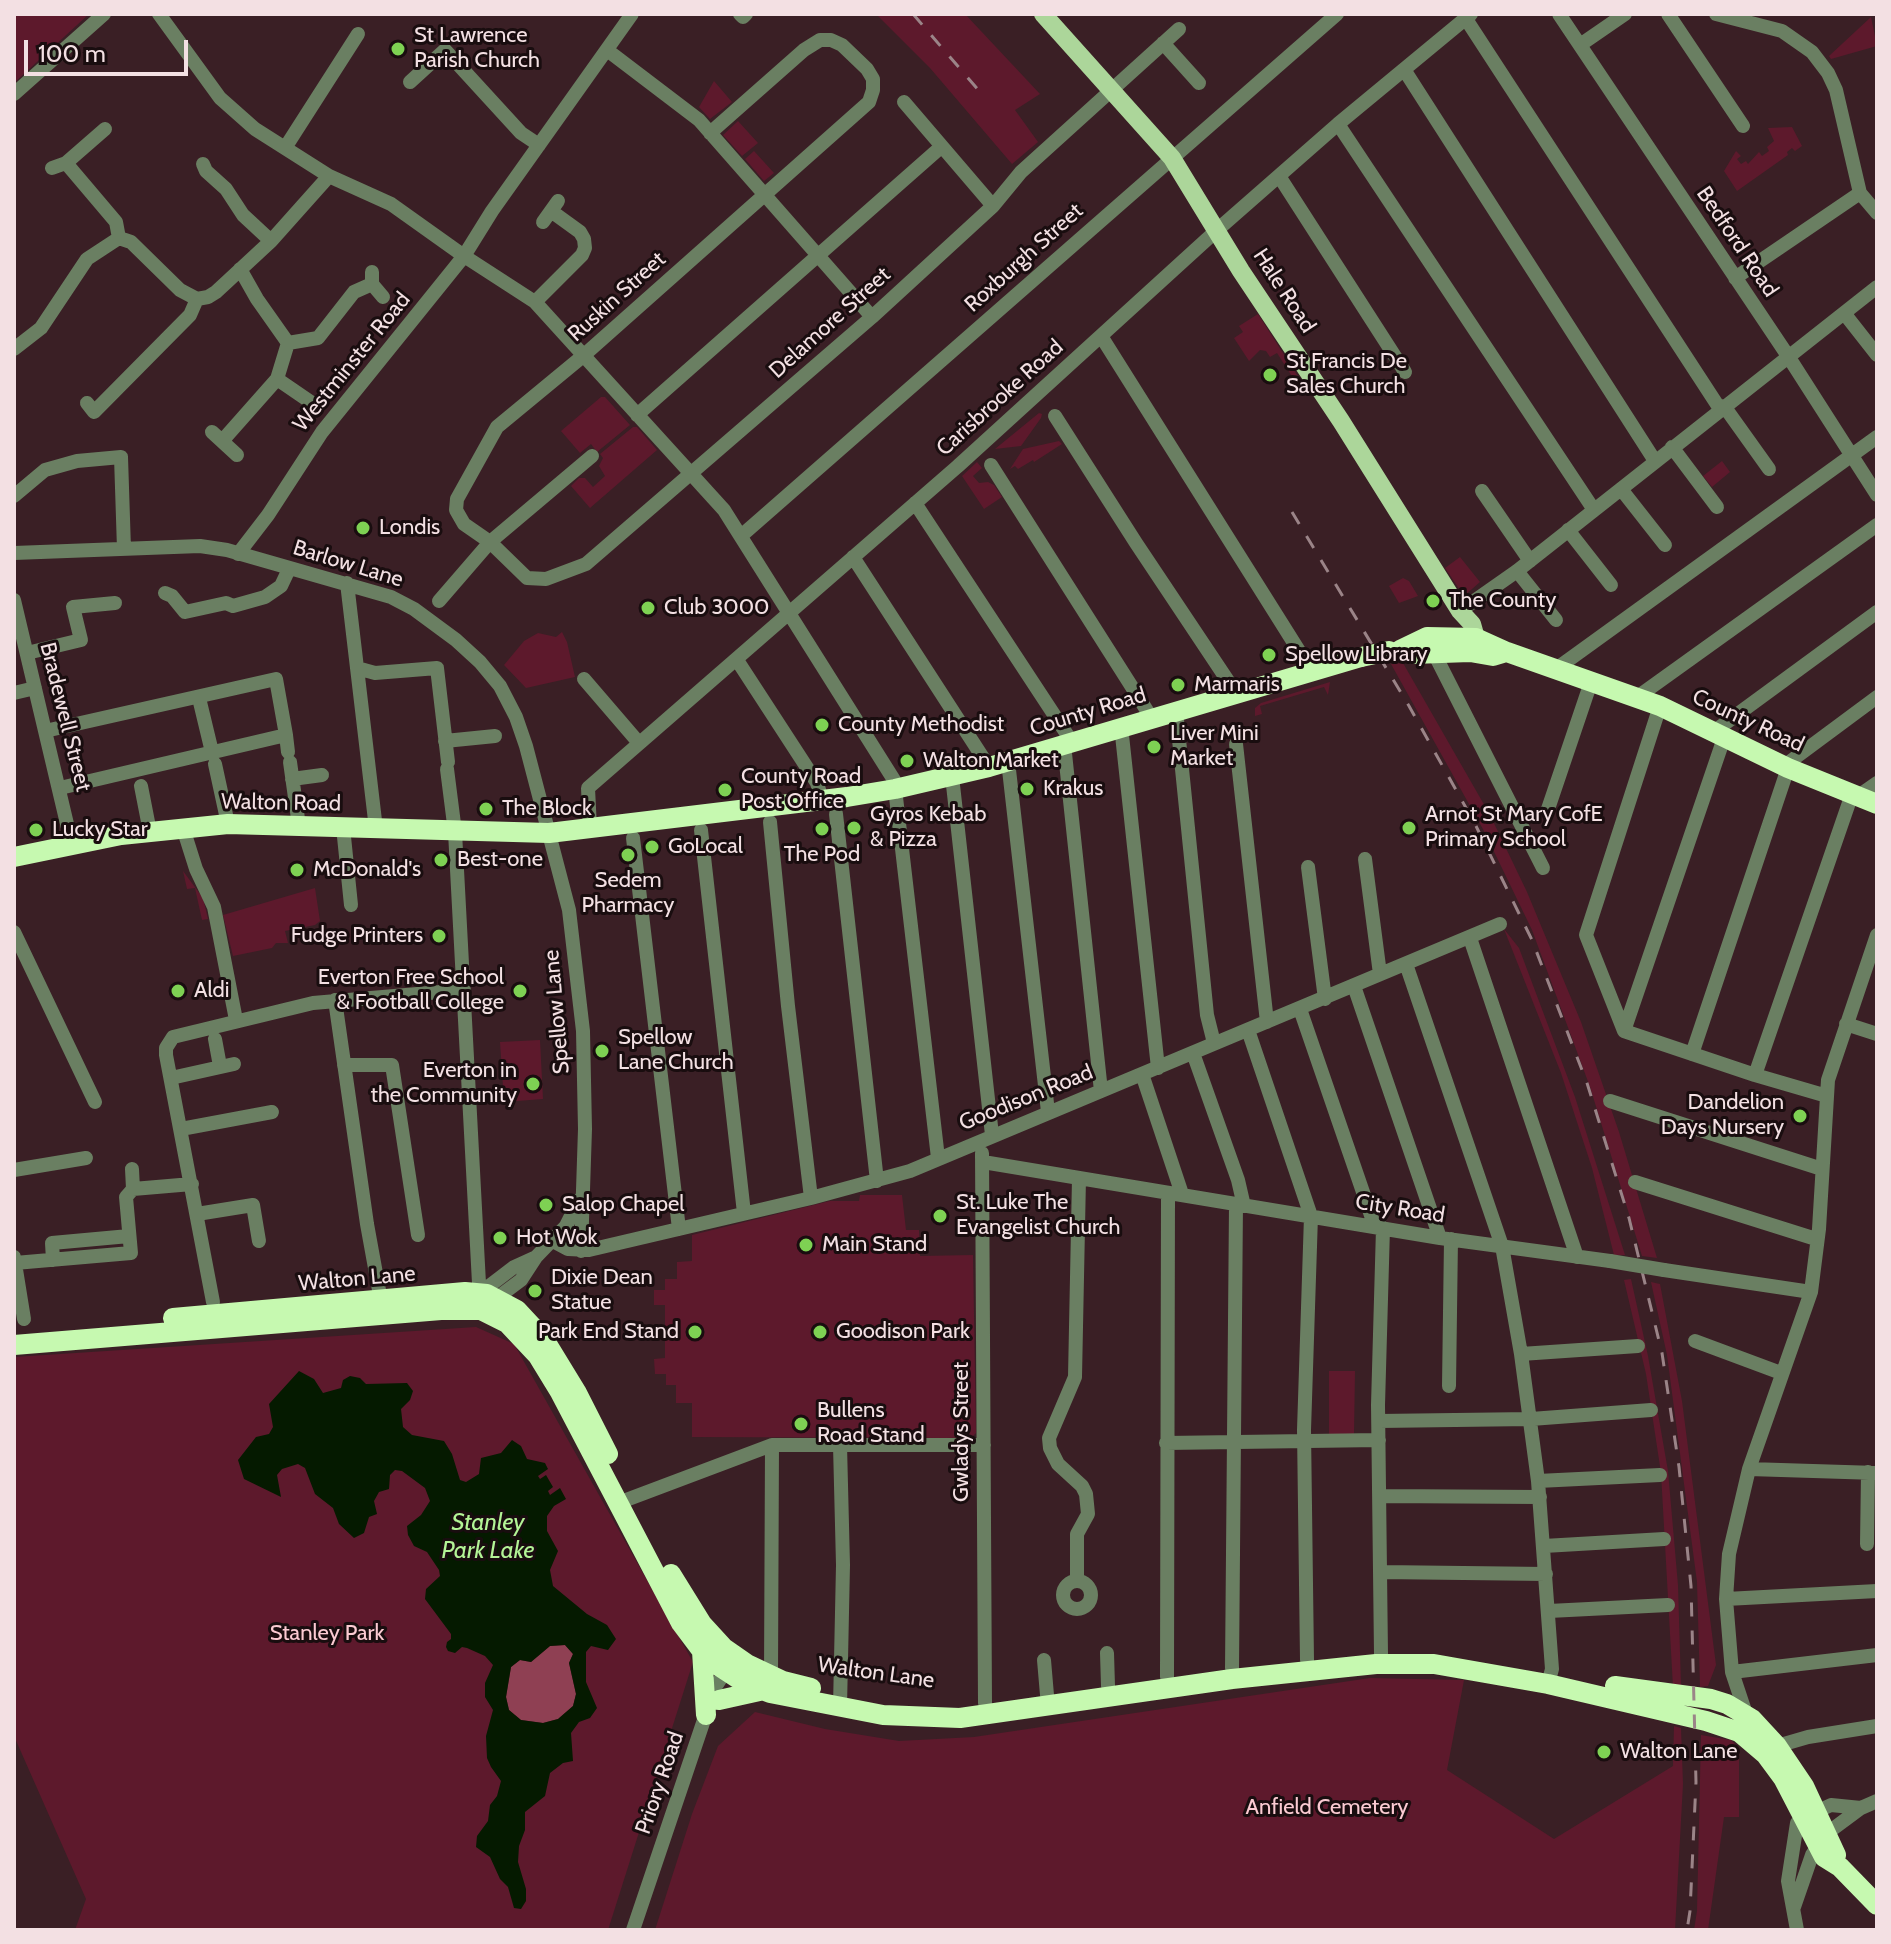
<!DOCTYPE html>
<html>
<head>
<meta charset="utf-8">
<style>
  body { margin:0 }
  #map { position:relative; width:1891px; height:1944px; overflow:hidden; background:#3a1f25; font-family:Cabin,sans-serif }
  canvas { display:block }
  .frame { position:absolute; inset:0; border:16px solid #f3e0e3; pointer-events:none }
  .scale { position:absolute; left:24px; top:40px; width:164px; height:36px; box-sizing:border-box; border:4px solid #f3e0e3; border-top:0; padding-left:10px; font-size:24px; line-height:28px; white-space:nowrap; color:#f3e0e3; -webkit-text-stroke:6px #190d0f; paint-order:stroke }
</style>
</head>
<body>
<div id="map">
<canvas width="1891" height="1944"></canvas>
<div class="frame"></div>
<div class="scale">100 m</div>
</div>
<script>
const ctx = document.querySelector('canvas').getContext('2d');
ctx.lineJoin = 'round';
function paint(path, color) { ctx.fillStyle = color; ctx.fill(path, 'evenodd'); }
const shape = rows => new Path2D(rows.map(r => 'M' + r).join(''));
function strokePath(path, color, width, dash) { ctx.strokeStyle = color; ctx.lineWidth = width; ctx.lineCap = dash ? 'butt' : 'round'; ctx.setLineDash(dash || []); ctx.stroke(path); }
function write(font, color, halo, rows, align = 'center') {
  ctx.font = font + ' Cabin,sans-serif'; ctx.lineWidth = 6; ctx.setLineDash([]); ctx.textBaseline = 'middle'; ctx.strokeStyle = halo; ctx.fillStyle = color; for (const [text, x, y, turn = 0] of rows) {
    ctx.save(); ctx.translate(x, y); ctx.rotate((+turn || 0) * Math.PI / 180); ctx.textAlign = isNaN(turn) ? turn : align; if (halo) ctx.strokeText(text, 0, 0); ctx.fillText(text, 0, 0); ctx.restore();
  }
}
const green = shape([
  [14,14,89,14,14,83],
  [876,14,965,14,1040,94,1015,110,1038,142,1012,164,930,68],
  [1871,17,1877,46,1831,59,1829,56],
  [714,81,732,102,710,119,699,107],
  [738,121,758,143,742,156,723,135],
  [1792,127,1802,146,1795,151,1792,148,1787,152,1788,155,1737,191,1724,171,1736,151,1741,156,1737,159,1741,164,1746,161,1748,164,1759,152,1762,156,1769,151,1767,147,1774,141,1768,128],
  [754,151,774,173,764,181,745,159],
  [1258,314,1306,389,1302,392,1277,353,1270,357,1266,351,1260,350,1249,361,1234,338,1243,332,1239,326],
  [601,397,605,397,630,425,597,452,591,444,580,453,561,431],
  [1039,413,1042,414,1041,418,1021,446,995,449],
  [633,427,637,427,657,450,590,508,571,486,579,478,585,478,593,487,605,476,599,466,603,458,600,454],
  [1059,441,1062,444,1034,462,1033,460,1018,469,1015,466,1010,469,1023,449],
  [1722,461,1730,472,1712,487,1703,476],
  [977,462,982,468,973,476,979,483,988,482,994,485,1002,497,984,509,962,476],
  [1460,557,1480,582,1464,596,1445,568],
  [1403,578,1409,581,1418,596,1399,603,1389,586],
  [562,632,567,642,575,677,526,688,504,665,524,641,538,633,556,637],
  [1403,663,1490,815,1527,892,1581,1022,1619,1132,1657,1258,1642,1256,1590,1087,1532,930,1484,831,1391,664],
  [1330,682,1328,695,1324,687,1260,706,1262,714,1255,716,1255,708,1261,703],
  [183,871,203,898,208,919,202,920,195,888,187,889],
  [315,888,320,921,315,925,285,931,288,943,276,943,272,948,233,956,223,915],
  [1504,929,1519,948,1575,1097,1625,1255,1614,1255,1592,1168,1561,1073],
  [540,1040,543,1099,504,1102,500,1042],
  [860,1195,902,1195,906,1230,919,1230,920,1256,973,1255,976,1433,972,1437,947,1438,692,1437,692,1403,676,1403,676,1385,666,1385,666,1374,655,1374,654,1359,665,1358,665,1305,654,1305,654,1290,665,1290,665,1279,677,1279,677,1262,692,1261,692,1235,830,1201,859,1201],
  [1631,1279,1648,1356,1668,1471,1678,1585,1681,1686,1673,1687,1661,1473,1646,1374,1624,1280],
  [1651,1282,1660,1284,1682,1401,1716,1665,1708,1686,1700,1687,1697,1582,1667,1355],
  [476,1327,514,1344,693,1662,608,1930,75,1930,86,1899,14,1736,14,1357],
  [1329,1371,1355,1371,1354,1434,1329,1434],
  [1370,1678,1464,1680,1447,1770,1554,1839,1673,1766,1674,1726,1681,1728,1683,1784,1675,1930,655,1930,692,1814,718,1746,755,1712,825,1729,899,1741,974,1737],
  [1701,1735,1731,1740,1739,1748,1739,1817,1724,1817,1708,1930,1694,1930,1697,1911]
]);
const forest = shape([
  [565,1645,573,1654,569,1663,576,1694,573,1706,558,1719,543,1723,521,1720,509,1710,506,1697,511,1667,520,1660,531,1662,550,1646]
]);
const water = shape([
  [299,1371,314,1379,323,1393,341,1388,343,1380,350,1376,360,1378,366,1384,407,1383,413,1391,410,1400,401,1409,403,1427,412,1435,444,1441,452,1454,460,1480,466,1482,479,1474,481,1458,501,1453,512,1440,521,1446,527,1459,545,1463,548,1469,538,1476,540,1479,546,1475,553,1487,548,1491,550,1495,560,1488,566,1499,554,1506,547,1516,547,1531,558,1551,550,1570,553,1586,587,1614,607,1625,616,1639,608,1650,591,1646,586,1652,586,1682,597,1708,590,1718,579,1722,571,1733,573,1761,563,1763,550,1773,545,1796,525,1812,525,1830,519,1846,518,1862,526,1889,526,1901,521,1909,514,1908,508,1887,500,1879,490,1857,476,1847,477,1836,488,1821,490,1805,497,1796,501,1781,491,1767,487,1758,486,1736,493,1710,485,1697,485,1683,493,1665,485,1656,467,1648,462,1647,455,1653,448,1651,446,1647,447,1642,451,1639,451,1634,425,1599,426,1589,440,1576,439,1570,427,1552,414,1546,408,1535,407,1526,421,1515,430,1501,425,1488,402,1471,395,1470,390,1475,389,1489,379,1492,374,1501,377,1514,369,1517,364,1533,354,1538,339,1524,333,1508,315,1494,305,1468,298,1464,282,1469,277,1475,281,1497,244,1479,238,1460,256,1437,269,1434,273,1427,269,1404],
  [565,1645,573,1654,569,1663,576,1694,573,1706,558,1719,543,1723,521,1720,509,1710,506,1697,511,1667,520,1660,531,1662,550,1646]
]);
const minor = shape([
  [159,14,220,98,255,129,329,176,391,204,464,256,535,302,724,510,894,780,938,1158],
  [740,14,743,17,746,14],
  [1559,14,1788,356,1877,495],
  [1668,14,1743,126],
  [1716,14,1782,31,1812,52,1828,73,1836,90,1860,193,1877,213],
  [1466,19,1720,409],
  [1163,43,1199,83],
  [1580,45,1625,14],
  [607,50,699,120,872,317],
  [1405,71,1655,461],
  [410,82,445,50,521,133,539,145],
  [14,94,104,14],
  [904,102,993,206],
  [1338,124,1594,510],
  [710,133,804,50,820,40,831,40,842,45,867,69,873,79,873,90,869,102,583,356,497,427,457,499,456,510,464,524,490,542,527,578,546,579,586,564,872,317,993,206,1021,172,1179,29],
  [285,148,358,34],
  [66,163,105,129],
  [203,164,206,171,226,189,243,215,271,241],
  [52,168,66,163,116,222,119,238],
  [1279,176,1405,372],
  [543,222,558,201],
  [372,272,372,284,383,297],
  [1735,278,1860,193],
  [535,302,582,255,585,248,584,239,580,232,551,211],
  [1844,313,1877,355],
  [1101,336,1311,670],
  [288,343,318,338,354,292,372,284],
  [14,349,41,328,87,259,119,238,131,242,180,290,197,299],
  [277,379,315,405],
  [87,403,94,412,190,315,197,299,208,297,216,292,271,241,329,176],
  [1724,406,1769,469],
  [637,415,941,147],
  [1055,416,1136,543,1236,693],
  [212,432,237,455],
  [223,440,277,379,288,343,257,299,240,269],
  [1672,447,1717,507],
  [991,465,1151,717],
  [1621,489,1665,545],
  [1482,491,1530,561],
  [14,496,45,470,77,461,121,457,124,549],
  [915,503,1072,742],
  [1568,530,1611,585],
  [741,536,1337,14],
  [14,553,200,546,227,550,391,597,414,609,456,640,480,662,500,686,516,717,526,746,569,910,583,1031,585,1129,581,1251],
  [238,554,268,515,322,432,464,256,492,211,632,14],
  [853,557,989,767],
  [1517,571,1556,620],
  [347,583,376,829],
  [165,593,172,596,185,612,226,603,233,606,265,597,281,586,289,569],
  [14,600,72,845],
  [439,601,490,542,592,456],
  [1460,611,1517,571,1877,287],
  [1435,652,1437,659,1543,868],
  [27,653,81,640,73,607,115,603],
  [737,660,817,783,822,800],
  [357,668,375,673,437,668,448,762],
  [1556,669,1877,437],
  [584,679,639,743],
  [14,693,35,688],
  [199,698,212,752],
  [1636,698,1877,525],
  [1176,710,1207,1015,1214,1043],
  [1121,726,1158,1068],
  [45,731,276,679,286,735],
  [1712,733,1877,612],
  [445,741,495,736],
  [1064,744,1101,1091],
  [1236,744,1267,1022],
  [1008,761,1048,1112],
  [290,762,299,826],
  [215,764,228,824],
  [1784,766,1877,697],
  [447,769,455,832,480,1302],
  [952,776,992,1135],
  [292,779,322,775],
  [141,786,150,832],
  [60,788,286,735,288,752],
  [1857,797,1877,783],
  [1548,809,1591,682],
  [836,814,877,1181],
  [770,822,788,1006,811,1198],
  [343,827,351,905],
  [183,828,196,869,214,907,236,1020],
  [590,828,588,788,958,466,1216,231,1338,124,1471,14],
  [701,830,744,1213],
  [633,838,679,1229],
  [1365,859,1380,974],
  [1308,867,1325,999],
  [14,932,95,1102],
  [1470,938,1577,1257],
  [1406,964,1502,1246,1521,1354,1538,1481,1552,1669,1548,1684],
  [1354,986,1440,1238],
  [335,1000,367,1224,381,1301],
  [1300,1009,1375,1227],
  [1846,1024,1877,1034],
  [1248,1030,1311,1216,1304,1430,1307,1660],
  [1624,1031,1586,935,1660,706],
  [1624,1031,1724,738],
  [1624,1031,1755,1075,1827,1096],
  [215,1039,220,1066],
  [1193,1053,1238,1180,1244,1206],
  [1692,1054,1788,768],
  [344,1065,392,1065,418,1235],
  [1142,1074,1182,1194],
  [1755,1075,1852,794],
  [171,1078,234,1064],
  [1610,1101,1822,1169],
  [181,1129,272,1112],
  [982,1153,985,1703],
  [983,1162,1440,1238,1610,1261],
  [132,1169,133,1189,192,1184],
  [14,1170,86,1158],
  [1635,1182,1816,1239],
  [197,1214,253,1205,259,1241],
  [553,1241,568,1249,589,1250,811,1198,910,1171,1500,924],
  [14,1257,24,1319],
  [53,1260,52,1243,129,1236],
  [15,1263,131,1253,126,1197,133,1189],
  [1664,1270,1811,1292],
  [480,1293,514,1267,536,1257],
  [213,1302,166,1055,166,1048,173,1037,313,1003,464,990],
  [489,1304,521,1280,536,1257,566,1226,579,1200],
  [1695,1341,1781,1373],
  [1521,1354,1638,1346],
  [1449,1386,1451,1239],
  [1379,1421,1531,1419,1651,1410],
  [1166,1443,1379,1440],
  [840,1445,843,1565,840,1707],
  [1749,1469,1877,1473],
  [1538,1481,1660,1475],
  [1380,1496,1540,1497],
  [618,1503,772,1445,984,1445],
  [1867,1544,1868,1472],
  [1544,1546,1664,1539],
  [1381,1572,1546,1574],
  [1077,1581,1077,1534,1088,1514,1086,1494,1082,1486,1058,1464,1050,1448,1049,1438,1075,1377,1079,1178],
  '1063 1595a14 14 0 1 1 28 0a14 14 0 1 1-28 0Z',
  [1726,1599,1877,1591],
  [1549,1611,1668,1605],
  [1107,1653,1108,1686],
  [1381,1654,1378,1405,1383,1228],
  [1044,1660,1047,1695],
  [1232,1668,1236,1204],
  [1732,1672,1877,1655],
  [771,1675,772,1445],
  [1167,1677,1168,1193],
  [1746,1714,1732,1672,1726,1599,1729,1554,1749,1469,1811,1292,1819,1229,1828,1080,1877,935],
  [1777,1746,1808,1737,1877,1726],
  [1794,1907,1812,1855,1826,1834,1861,1808,1877,1801],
  [633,1930,707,1711,710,1695,729,1666],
  [1797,1930,1788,1881,1797,1823,1803,1818,1831,1805,1861,1808]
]);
const major = shape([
  [1043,14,1172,158,1241,271,1341,421,1460,611,1472,624,1476,638,1471,649]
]);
const highway = shape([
  [1400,650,1427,637,1476,638,1507,652,1660,706,1788,768,1877,804],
  [1400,650,1413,654,1470,652,1493,656,1503,653],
  [14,857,121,835,228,824,549,833,847,797,895,789,989,767,1361,657],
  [173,1318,465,1292,487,1294,517,1310,544,1339,577,1393,608,1454],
  [14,1345,441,1310,481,1310,507,1323,538,1356,560,1392,681,1623,702,1651,714,1663,746,1684,770,1693,883,1715,960,1718,1232,1679,1376,1664,1434,1664,1548,1684,1706,1721,1739,1732,1766,1755,1783,1778,1824,1857,1840,1867,1877,1905],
  [671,1574,702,1624,724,1648,747,1664,783,1681,811,1688],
  [702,1651,706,1715],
  [1615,1686,1711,1699,1727,1704,1752,1719,1777,1746,1804,1786,1836,1855],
  [719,1700,764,1690]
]);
const rail = shape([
  [913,14,980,92],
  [1292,512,1409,706,1475,824,1532,940,1587,1083,1629,1218,1662,1353,1679,1467,1691,1586,1696,1782,1690,1911,1687,1930]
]);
const minorBridge = shape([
  [1610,1261,1664,1270]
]);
const highwayBridge = shape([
  [1361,657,1389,651]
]);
const markers = [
  [398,49,8,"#7ed153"],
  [1270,375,8,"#7ed153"],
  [363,528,8,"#7ed153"],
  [1433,601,8,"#7ed153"],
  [648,608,8,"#7ed153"],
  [1269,655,8,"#7ed153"],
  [1178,685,8,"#7ed153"],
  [822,725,8,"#7ed153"],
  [1154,747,8,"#7ed153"],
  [907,761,8,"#7ed153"],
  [1027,789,8,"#7ed153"],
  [725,790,8,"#7ed153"],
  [486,809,8,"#7ed153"],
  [854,828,8,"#7ed153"],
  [1409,828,8,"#7ed153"],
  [822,829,8,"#7ed153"],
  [36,830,8,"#7ed153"],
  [652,847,8,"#7ed153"],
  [628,855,8,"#7ed153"],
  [441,860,8,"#7ed153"],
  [297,870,8,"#7ed153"],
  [439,936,8,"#7ed153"],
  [178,991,8,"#7ed153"],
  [520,991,8,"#7ed153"],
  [602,1051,8,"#7ed153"],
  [533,1084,8,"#7ed153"],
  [1800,1116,8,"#7ed153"],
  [546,1205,8,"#7ed153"],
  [940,1216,8,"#7ed153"],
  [500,1238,8,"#7ed153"],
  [806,1245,8,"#7ed153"],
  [535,1291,8,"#7ed153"],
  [695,1332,8,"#7ed153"],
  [820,1332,8,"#7ed153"],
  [801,1424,8,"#7ed153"],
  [1604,1752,8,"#7ed153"]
];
const poiNames = [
  ["St Lawrence",414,36],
  ["Parish Church",414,61],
  ["St Francis De",1286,362],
  ["Sales Church",1286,387],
  ["Londis",379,528],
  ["The County",1449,601],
  ["Club 3000",664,608],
  ["Spellow Library",1285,655],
  ["Marmaris",1194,685],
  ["County Methodist",838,725],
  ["Liver Mini",1170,734],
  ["Market",1170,759],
  ["Walton Market",923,761],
  ["County Road",741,777],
  ["Post Office",741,802],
  ["Krakus",1043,789],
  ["The Block",502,809],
  ["Gyros Kebab",870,815],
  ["& Pizza",870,840],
  ["Arnot St Mary CofE",1425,815],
  ["Primary School",1425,840],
  ["Lucky Star",52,830],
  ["GoLocal",668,847],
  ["The Pod",822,855,"center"],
  ["Best-one",457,860],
  ["McDonald's",313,870],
  ["Sedem",628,881,"center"],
  ["Pharmacy",628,906,"center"],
  ["Fudge Printers",423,936,"right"],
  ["Everton Free School",504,978,"right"],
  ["& Football College",504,1003,"right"],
  ["Aldi",194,991],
  ["Spellow",618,1038],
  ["Lane Church",618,1063],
  ["Everton in",517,1071,"right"],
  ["the Community",517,1096,"right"],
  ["Dandelion",1784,1103,"right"],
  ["Days Nursery",1784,1128,"right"],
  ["St. Luke The",956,1203],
  ["Evangelist Church",956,1228],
  ["Salop Chapel",562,1205],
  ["Hot Wok",516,1238],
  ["Main Stand",822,1245],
  ["Dixie Dean",551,1278],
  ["Statue",551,1303],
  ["Park End Stand",679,1332,"right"],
  ["Goodison Park",836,1332],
  ["Bullens",817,1411],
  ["Road Stand",817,1436],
  ["Walton Lane",1620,1752]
];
const streetNames = [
  ["Bedford Road",1737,242,56],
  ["Roxburgh Street",1024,258,-42],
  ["Hale Road",1284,291,57],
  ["Ruskin Street",617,297,-42],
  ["Delamore Street",830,323,-42],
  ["Westminster Road",352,362,-51],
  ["Carisbrooke Road",1000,398,-42],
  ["Barlow Lane",348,564,17],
  ["County Road",1088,712,-17],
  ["Bradewell Street",65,717,76],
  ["County Road",1748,721,25],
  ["Walton Road",281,803,1],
  ["Spellow Lane",557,1012,-95],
  ["Goodison Road",1026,1098,-22],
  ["City Road",1400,1209,9],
  ["Walton Lane",357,1279,-5],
  ["Gwladys Street",962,1432,-90],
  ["Walton Lane",876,1673,8],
  ["Priory Road",660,1783,-71]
];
const parkNames = [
  ["Stanley Park",327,1634],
  ["Anfield Cemetery",1327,1808]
];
const waterNames = [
  ["Stanley",488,1523],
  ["Park Lake",488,1551]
];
paint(green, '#5d192c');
paint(forest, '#8f4053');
paint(water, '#051a00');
strokePath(minor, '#6a7f62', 14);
strokePath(major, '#acd69a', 18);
strokePath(highway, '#c6f9b0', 20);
strokePath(rail, '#9b8488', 3, [14, 14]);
strokePath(minorBridge, '#6a7f62', 14);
strokePath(highwayBridge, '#c6f9b0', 20);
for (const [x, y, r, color] of markers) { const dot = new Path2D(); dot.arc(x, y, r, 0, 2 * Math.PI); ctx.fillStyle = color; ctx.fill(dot); strokePath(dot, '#190d0f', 3); }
write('22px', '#f3e0e3', '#190d0f', poiNames, 'left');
write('22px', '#f3e0e3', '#190d0f', streetNames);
write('22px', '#fbcad2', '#190d0f', parkNames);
write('italic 24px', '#b3f496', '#190d0f', waterNames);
</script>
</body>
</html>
